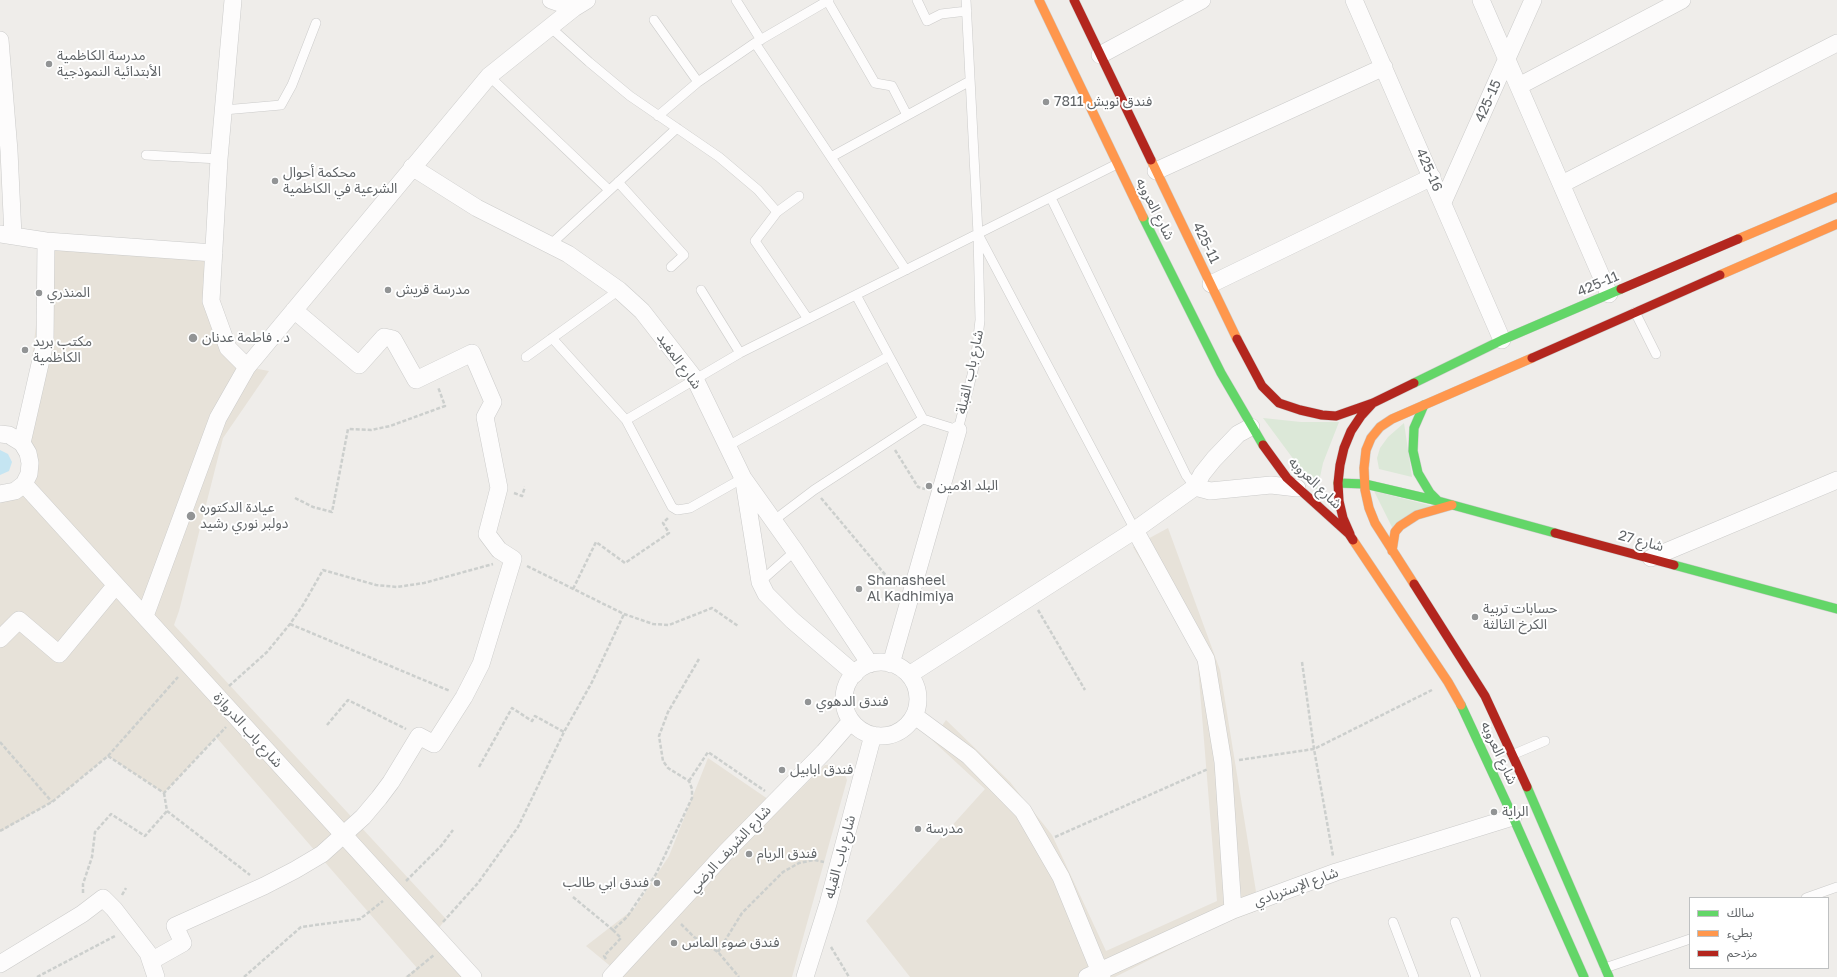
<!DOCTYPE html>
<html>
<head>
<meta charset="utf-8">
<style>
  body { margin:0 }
  #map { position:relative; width:1837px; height:977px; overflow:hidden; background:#efedea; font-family:"Golos Text","Noto Sans Arabic",sans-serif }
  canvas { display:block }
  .legend { position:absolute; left:1689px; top:897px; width:140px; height:72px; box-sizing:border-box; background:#fff; border:1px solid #bfc1c2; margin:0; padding:5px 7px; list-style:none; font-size:12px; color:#606467 }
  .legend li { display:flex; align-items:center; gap:8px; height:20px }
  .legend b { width:20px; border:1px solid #bfc1c2 }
</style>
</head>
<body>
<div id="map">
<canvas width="1837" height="977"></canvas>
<ul class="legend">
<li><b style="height:5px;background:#63d668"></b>سالك</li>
<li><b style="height:5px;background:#ff974d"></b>بطيء</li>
<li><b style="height:5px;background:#b3261e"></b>مزدحم</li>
</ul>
</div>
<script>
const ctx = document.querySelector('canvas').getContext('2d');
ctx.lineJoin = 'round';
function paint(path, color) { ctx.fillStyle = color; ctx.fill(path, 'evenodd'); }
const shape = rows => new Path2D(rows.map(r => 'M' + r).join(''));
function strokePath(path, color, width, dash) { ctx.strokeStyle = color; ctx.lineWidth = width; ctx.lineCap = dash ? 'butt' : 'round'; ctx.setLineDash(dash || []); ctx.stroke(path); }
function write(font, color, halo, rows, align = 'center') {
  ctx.font = font + ' "Golos Text","Noto Sans Arabic",sans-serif'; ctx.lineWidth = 4; ctx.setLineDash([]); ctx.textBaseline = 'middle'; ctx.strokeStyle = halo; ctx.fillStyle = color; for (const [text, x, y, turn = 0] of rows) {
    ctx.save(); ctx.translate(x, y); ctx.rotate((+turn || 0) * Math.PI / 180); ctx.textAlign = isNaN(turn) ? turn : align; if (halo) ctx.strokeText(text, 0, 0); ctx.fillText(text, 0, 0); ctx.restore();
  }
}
const commercial = shape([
  [46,241,214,253,211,301,247,367,269,371,223,438,179,611,174,625,446,919,434,934,467,977,405,977,417,968,216,737,164,793,108,756,52,802,0,832,0,494,24,484,22,443],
  [1168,528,1220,670,1259,910,1219,925,1115,977,910,977,866,921,985,789,932,740,946,720,1010,782,1052,835,1106,951,1217,901,1197,654,1133,547],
  [708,758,781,808,825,765,834,765,842,769,845,775,847,780,792,977,617,977,620,974,586,946,635,908,669,856]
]);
const green = shape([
  [1263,418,1301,422,1339,422,1323,463,1317,491],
  [1404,423,1412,477,1379,469,1377,458,1380,448,1388,437],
  [1374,491,1432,506,1393,529]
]);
const water = shape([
  [0,450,8,454,12,462,9,471,0,475]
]);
const path = shape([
  [895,450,918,487,925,489],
  [514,493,522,496,525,487],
  [295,498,313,507,332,512,348,429,371,430,390,426,445,406,438,387],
  [821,498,893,584,897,586],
  [527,566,624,614,653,624,669,625,712,608,738,626],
  [573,589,596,542,625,563,669,533,663,523,668,518],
  [1038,610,1085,690],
  [290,624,450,691],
  [1302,662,1314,749,1333,856],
  [229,686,267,652,290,624,303,605,323,570,376,585,397,587,424,583,493,564],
  [327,725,348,700,406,729],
  [0,742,52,802],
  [108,756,164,793,226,727],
  [1239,760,1314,749,1432,690],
  [479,767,512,708,532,721,535,716,564,732],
  [689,781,708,752,765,791],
  [164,793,167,811,250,875],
  [0,831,52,802,108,756,178,677],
  [1055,837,1208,769],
  [406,881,441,846,453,830],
  [83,893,83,884,92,857,95,832,111,814,145,836,167,811],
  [122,895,126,888],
  [573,897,613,930],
  [443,922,478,883,518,827,564,732,592,682,624,614],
  [681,924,694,937,718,952,739,977],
  [831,947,849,977],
  [718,952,742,913,783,872,799,863,814,860,824,862],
  [606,959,604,956,621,938,613,930,627,917,656,874,692,798,692,789,689,781,668,768,663,761,659,736,668,712,699,659],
  [37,977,115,936],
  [244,977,301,927,360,919,383,901],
  [407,977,434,955]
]);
const lane = shape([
  [736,0,761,40],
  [827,0,875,83,892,86,907,115],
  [917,0,927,21,941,14,967,11],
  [654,20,698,82],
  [550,27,589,62,630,96,719,157,758,190,777,212,799,196],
  [755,43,906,270],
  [489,76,609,190],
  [224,110,281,105,292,85,316,23],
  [658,116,698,82,755,43,829,0],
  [146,155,219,159],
  [831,157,970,81],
  [618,182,684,255,671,267],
  [1051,198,1186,475,1195,487],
  [777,212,755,241,808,319],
  [979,236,1135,530],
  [550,245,677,128],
  [701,290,740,353],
  [856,295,923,419,958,430,975,363,980,320,978,234,966,0],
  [1635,312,1656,354],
  [552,338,626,420,672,507,677,510,690,508,743,478],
  [526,357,619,290],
  [626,420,740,353,1117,164],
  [728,446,889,356],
  [773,521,814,490,923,419],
  [760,582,795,551],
  [1512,755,1545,741],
  [1806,898,1837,887],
  [1393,922,1414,977],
  [1455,922,1476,977],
  [1605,968,1690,939]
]);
const street = shape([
  [233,0,219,159,211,301,228,348,247,367],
  [551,0,574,8],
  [1354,0,1502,340],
  [1481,0,1609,294],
  [0,40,9,151,13,236],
  [1100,55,1202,0],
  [1519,86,1682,0],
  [412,167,477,208,568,254,619,290,642,311,695,379,743,478,795,551,870,664],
  [1156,171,1384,67],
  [1562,184,1837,43],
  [1443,202,1533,0],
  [0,234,46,241,214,253],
  [1211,284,1432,177],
  [0,434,9,435,22,443,28,453,30,463,29,474,24,484,15,491,0,494],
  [22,443,45,342,46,241],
  [744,482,760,582,766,594,792,620,855,674],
  [24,484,473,977],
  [1195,487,1210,491,1271,485,1297,488],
  [1135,530,1206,659,1223,762,1233,910],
  [1651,558,1837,480],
  [145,616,218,418,247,367,489,76,574,8,587,0],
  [0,639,19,620,59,654,116,585],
  '844 699a37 37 0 1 1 74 0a37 37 0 1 1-74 0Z',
  [891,664,958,430],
  [909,675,1135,530,1195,487,1202,474,1214,459,1238,434,1251,427],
  [915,716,969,756,1023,811,1061,877,1102,977],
  [151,961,183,943,175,926,264,886,295,870,322,854,363,817,379,798,391,782,419,736,434,744,464,697,481,664,513,559,499,550,487,534,499,488,485,417,493,402,472,353,416,380,393,339,384,337,359,365,294,310],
  [0,964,82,914,103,898,114,909,148,953,156,977],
  [611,977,725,853,824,752,851,721],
  [805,977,828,904,873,735],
  [1087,977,1233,910,1336,872,1513,817]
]);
const fast = shape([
  [1143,217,1221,373,1263,445],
  [1414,383,1502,340,1621,289],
  [1424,405,1414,428,1413,451,1418,473,1430,493,1438,501],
  [1338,483,1365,484,1438,501,1555,533],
  [1674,565,1837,609],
  [1461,705,1513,817,1584,977],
  [1527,787,1609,977]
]);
const slow = shape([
  [1039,0,1143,217],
  [1151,160,1237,339],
  [1738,239,1837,197],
  [1720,275,1837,224],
  [1353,540,1448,682,1461,705],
  [1392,551,1395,532,1400,526,1417,515,1452,505],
  [1414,584,1375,523,1369,508,1365,490,1364,468,1366,450,1371,438,1380,427,1392,419,1532,358]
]);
const jam = shape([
  [1074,0,1151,160],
  [1621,289,1738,239],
  [1237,339,1262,386,1279,403,1300,410,1322,415,1336,416,1373,403,1414,383],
  [1532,358,1720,275],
  [1263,445,1287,478,1349,534,1353,540],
  [1555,533,1674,565],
  [1350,534,1343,518,1339,501,1338,483,1340,465,1344,448,1351,431,1361,416,1372,404],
  [1414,584,1485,696,1527,787]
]);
const markers = [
  [49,64,4,"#929495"],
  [1046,102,4,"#929495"],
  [275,181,4,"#929495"],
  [388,290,4,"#929495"],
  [39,293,4,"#929495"],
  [193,338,5,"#929495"],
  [25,350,4,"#929495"],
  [929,486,4,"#929495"],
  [191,516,5,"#929495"],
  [859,589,4,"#929495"],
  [1475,617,4,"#929495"],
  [808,702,4,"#929495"],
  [782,770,4,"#929495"],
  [1494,812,4,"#929495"],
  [918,829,4,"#929495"],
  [749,854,4,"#929495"],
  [657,883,4,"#929495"],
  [674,943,4,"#929495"]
];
const poiNames = [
  ["مدرسة الكاظمية",57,56],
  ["الأبتدائية النموذجية",57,72],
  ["فندق نويش 7811",1054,102],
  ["محكمة أحوال",283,173],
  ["الشرعية في الكاظمية",283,189],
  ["مدرسة قريش",396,290],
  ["المنذري",47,293],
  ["د . فاطمة عدنان",202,338],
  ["مكتب بريد",33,342],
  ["الكاظمية",33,358],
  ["البلد الامين",937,486],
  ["عيادة الدكتوره",200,508],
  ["دولبر نوري رشيد",200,524],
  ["Shanasheel",867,581],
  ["Al Kadhimiya",867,597],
  ["حسابات تربية",1483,609],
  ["الكرخ الثالثة",1483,625],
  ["فندق الدهوي",816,702],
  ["فندق ابابيل",790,770],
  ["الراية",1502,812],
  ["مدرسة",926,829],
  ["فندق الريام",757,854],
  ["فندق ابي طالب",649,883,"right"],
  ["فندق ضوء الماس",682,943]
];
const streetNames = [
  ["425-15",1488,101,-66],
  ["425-16",1429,170,66],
  ["شارع العروبه",1155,209,63],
  ["425-11",1206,243,64],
  ["425-11",1598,284,-23],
  ["شارع المفيد",679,361,54],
  ["شارع باب القبلة",970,372,-78],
  ["شارع العروبه",1315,483,44],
  ["شارع 27",1641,541,15],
  ["شارع باب الدروازة",248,730,48],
  ["شارع العروبه",1499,753,65],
  ["شارع الشريف الرضي",730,849,-47],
  ["شارع باب القبله",840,857,-75],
  ["شارع الإستربادي",1296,887,-20]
];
paint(commercial, '#e7e2d9');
paint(green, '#dce8d8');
paint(water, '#c5e5f2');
strokePath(lane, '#cbcbca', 10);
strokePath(street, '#cbcbca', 18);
strokePath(fast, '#cbcbca', 10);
strokePath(slow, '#cbcbca', 10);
strokePath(jam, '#cbcbca', 10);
strokePath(path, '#cccfcd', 2.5, [4, 2]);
strokePath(lane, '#fdfcfc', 9);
strokePath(street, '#fdfcfc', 17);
strokePath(fast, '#63d668', 9);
strokePath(slow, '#ff974d', 9);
strokePath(jam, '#b3261e', 9);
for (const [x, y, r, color] of markers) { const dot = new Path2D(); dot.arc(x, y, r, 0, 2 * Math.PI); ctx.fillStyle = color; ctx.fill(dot); strokePath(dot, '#fff', 1.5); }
write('14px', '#606467', '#fff', poiNames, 'left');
write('14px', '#606467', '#fff', streetNames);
</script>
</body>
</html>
